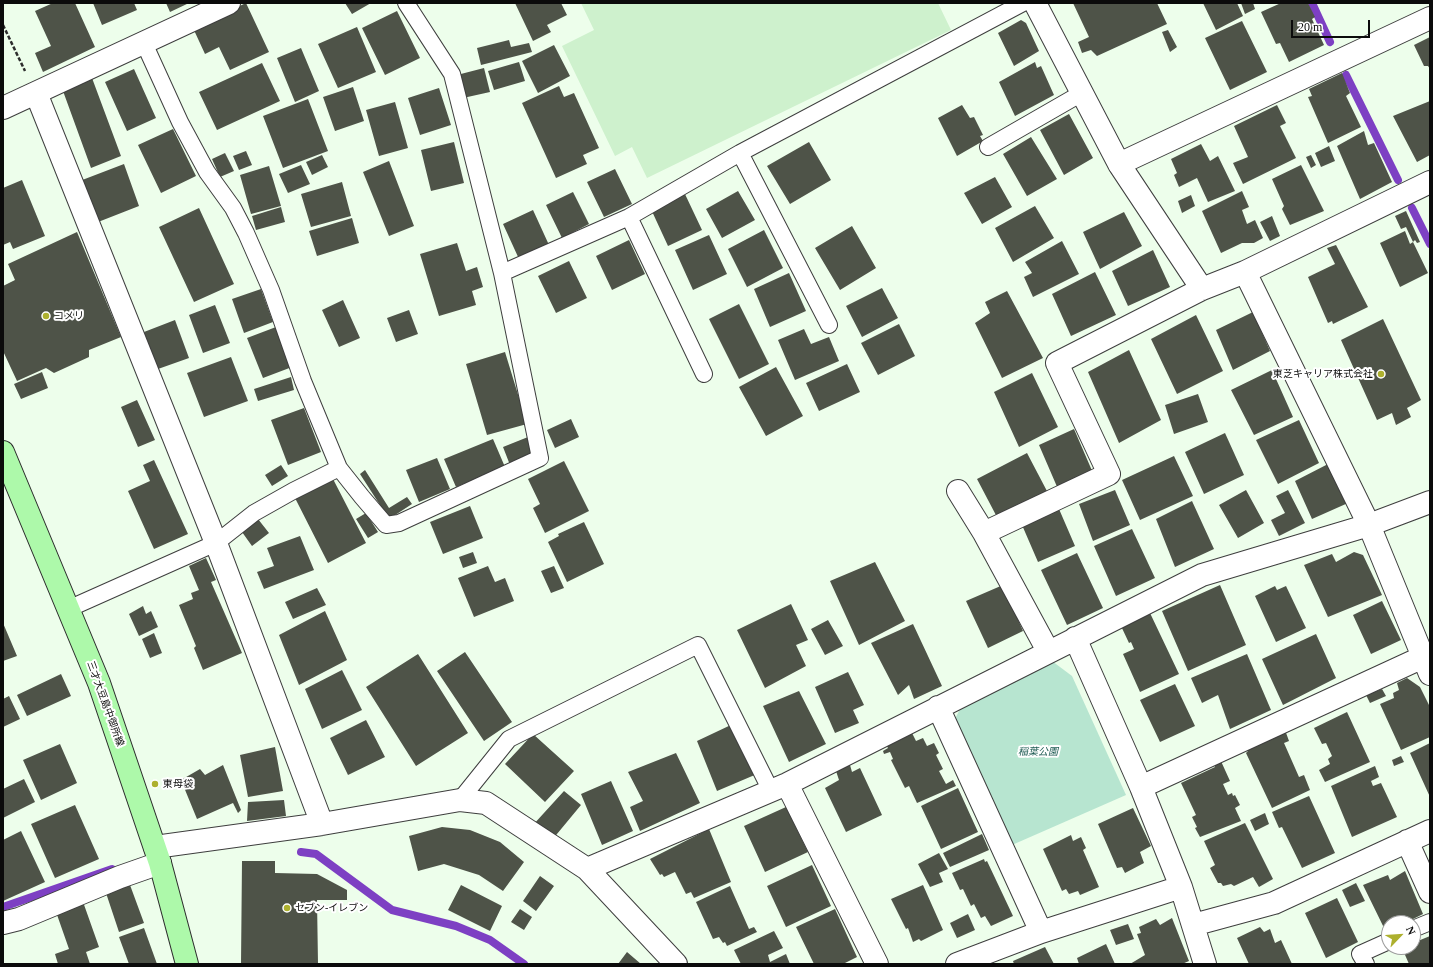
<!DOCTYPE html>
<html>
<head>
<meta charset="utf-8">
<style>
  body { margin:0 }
  #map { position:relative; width:1433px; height:967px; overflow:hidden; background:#edfeeb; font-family:"Times New Roman",serif }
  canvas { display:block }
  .frame { position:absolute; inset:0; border:4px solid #0b0b0b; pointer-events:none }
  .north { position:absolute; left:1381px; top:915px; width:40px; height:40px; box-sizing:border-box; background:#fff; border:1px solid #9d9d9d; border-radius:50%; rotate:65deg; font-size:11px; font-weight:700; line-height:16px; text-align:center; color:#0b0b0b }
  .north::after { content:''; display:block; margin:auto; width:14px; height:18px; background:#adb02e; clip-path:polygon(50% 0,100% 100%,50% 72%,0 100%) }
  .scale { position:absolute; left:1291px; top:20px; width:79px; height:18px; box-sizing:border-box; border:2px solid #0b0b0b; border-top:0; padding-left:5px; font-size:12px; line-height:14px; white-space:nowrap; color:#0b0b0b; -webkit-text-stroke:3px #fff; paint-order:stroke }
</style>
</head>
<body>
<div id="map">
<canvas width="1433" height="967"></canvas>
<div class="frame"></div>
<div class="north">N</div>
<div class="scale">20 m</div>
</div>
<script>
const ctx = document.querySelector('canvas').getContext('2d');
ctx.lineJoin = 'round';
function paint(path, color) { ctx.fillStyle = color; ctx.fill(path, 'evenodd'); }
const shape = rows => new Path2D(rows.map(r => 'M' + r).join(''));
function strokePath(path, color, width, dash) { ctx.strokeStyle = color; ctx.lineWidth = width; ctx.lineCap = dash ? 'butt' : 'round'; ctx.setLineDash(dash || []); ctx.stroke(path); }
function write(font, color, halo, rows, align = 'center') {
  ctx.font = font + ' "Times New Roman","Noto Sans JP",serif'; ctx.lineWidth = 4; ctx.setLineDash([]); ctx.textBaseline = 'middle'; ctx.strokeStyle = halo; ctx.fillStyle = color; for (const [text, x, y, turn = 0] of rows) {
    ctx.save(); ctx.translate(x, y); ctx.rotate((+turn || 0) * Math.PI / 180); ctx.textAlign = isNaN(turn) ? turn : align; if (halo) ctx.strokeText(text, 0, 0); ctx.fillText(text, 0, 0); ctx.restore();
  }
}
const farmland = shape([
  [581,3,938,3,951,30,647,178,632,147,615,156,562,46,594,30]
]);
const green = shape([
  [1052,661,1072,676,1126,795,1012,845,955,719,962,705]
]);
const stream = shape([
  [1312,3,1330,42],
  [1346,75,1398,180],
  [1412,208,1430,244],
  [301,852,316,854,392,910,456,926,490,940,524,964],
  [3,907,112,869]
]);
const building = shape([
  [53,3,75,3,95,47,43,72,35,53,51,46,35,11],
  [93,3,134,3,137,10,102,25],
  [166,3,189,3,170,12],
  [246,3,269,52,230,70,219,47,205,54,193,28],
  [345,3,371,3,352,14],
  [515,3,561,3,567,15,547,25,551,32,533,41],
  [1073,3,1157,3,1167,24,1097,56,1091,50,1082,53,1078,42,1089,37],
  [1203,3,1237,3,1243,16,1216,30],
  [1241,3,1253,3,1255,9,1245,14],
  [1281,3,1308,3,1315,17,1312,19,1324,45,1289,62,1280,43,1276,44,1261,12],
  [397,11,420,58,385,75,362,28],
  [1021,20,1026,23,1039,51,1014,66,998,33],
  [1242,21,1267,72,1230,90,1205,38],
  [357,27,376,72,338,88,318,44],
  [1168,30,1177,47,1170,52,1162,32],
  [1430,37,1430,69,1428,66,1424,66,1414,45],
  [509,40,511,47,529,43,532,52,481,65,477,48],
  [554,45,570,76,538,93,522,61],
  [301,48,319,91,295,102,277,58],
  [519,62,525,81,494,90,488,71],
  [1035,62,1037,68,1041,66,1054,95,1015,116,999,82],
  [262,63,280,101,217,130,199,92],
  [484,68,490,92,463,98,457,75],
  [134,69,156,118,127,131,105,82],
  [1342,73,1350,93,1346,96,1361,127,1328,143,1308,97,1312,96,1309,89],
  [92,78,121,156,91,168,63,91],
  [559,86,564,97,574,93,599,148,583,155,587,164,556,178,522,103],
  [353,87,364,121,335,131,323,97],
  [439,88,451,125,420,135,408,98],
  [308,99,328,151,283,168,263,116],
  [1430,101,1430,155,1417,162,1393,116],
  [395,102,408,148,379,156,366,110],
  [962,105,970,118,974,117,983,135,980,136,983,141,957,156,938,118],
  [1277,105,1286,123,1280,126,1296,158,1243,184,1233,163,1248,157,1234,126],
  [1069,114,1093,158,1064,175,1040,130],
  [173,129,196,176,161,193,138,145],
  [1364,131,1368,145,1374,143,1392,182,1360,199,1337,146],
  [1031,137,1057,179,1027,196,1003,154],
  [454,142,464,183,431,191,421,150],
  [809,142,831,180,790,204,767,166],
  [1201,144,1210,161,1218,156,1235,191,1208,202,1197,178,1179,187,1174,175,1177,173,1171,159],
  [1329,146,1335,161,1321,167,1315,153],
  [246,151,252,165,239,170,233,156],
  [225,153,234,171,220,177,212,159],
  [322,155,328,167,312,175,306,162],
  [1311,155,1316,165,1311,168,1306,157],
  [389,161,414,226,389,236,363,172],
  [124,164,139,206,93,224,77,182],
  [301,165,310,184,288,193,279,174],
  [1301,165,1324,211,1290,225,1282,209,1284,206,1272,179],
  [269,166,281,206,251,214,240,175],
  [615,169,632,204,604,217,587,182],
  [995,177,1012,207,982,224,964,193],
  [22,180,45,236,13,249,10,242,3,245,3,188],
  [342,182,351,216,311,227,301,194],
  [738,191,755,220,722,238,706,209],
  [1242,191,1249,207,1242,210,1247,224,1255,220,1263,238,1254,243,1242,243,1221,253,1202,211],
  [573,192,589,224,562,238,546,205],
  [684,192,702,230,668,246,650,207],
  [1191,195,1195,206,1182,213,1178,201],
  [1035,206,1054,238,1013,262,995,228],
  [281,207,285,222,256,230,252,216],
  [199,208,234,284,194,302,159,227],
  [533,210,549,245,519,259,503,224],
  [1406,211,1420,242,1417,243,1415,240,1413,242,1406,227,1401,229,1395,216],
  [1124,212,1142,246,1100,269,1083,232],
  [1272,216,1280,236,1270,241,1260,222],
  [352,218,359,243,317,256,309,231],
  [852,226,876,268,840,290,815,248],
  [764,230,783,268,747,287,728,249],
  [1405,231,1410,244,1413,242,1428,273,1400,287,1380,243],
  [77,232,121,337,89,350,89,357,54,373,46,368,17,381,3,351,3,286,15,280,8,264],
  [709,235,727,274,693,290,675,250],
  [629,240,645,274,612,290,596,256],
  [1062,241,1079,274,1033,297,1024,277,1032,273,1025,262],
  [457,243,466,271,477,267,483,287,472,291,476,305,439,316,420,254],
  [1336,245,1368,307,1333,324,1332,321,1328,323,1308,277,1335,264,1327,248],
  [1153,250,1170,287,1128,306,1112,271],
  [569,261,587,298,556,313,538,276],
  [1095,272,1116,315,1071,336,1052,294],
  [789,273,806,311,770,327,754,289],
  [882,288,898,318,862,337,846,306],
  [261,289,273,322,244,333,232,299],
  [1007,291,1043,358,1002,378,975,323,990,313,985,302],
  [343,300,360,338,339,347,322,310],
  [739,304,769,364,739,379,709,319],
  [215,305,230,343,203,353,189,315],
  [409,310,418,334,396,342,387,318],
  [1253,312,1270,351,1233,370,1216,330],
  [1196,315,1223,371,1177,394,1151,339],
  [1383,319,1421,400,1407,408,1411,417,1396,425,1392,413,1377,420,1341,340],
  [175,320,189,358,158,369,144,332],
  [899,324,915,356,878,375,861,343],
  [276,327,292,367,263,378,247,338],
  [804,329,811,344,829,337,839,361,795,380,778,340],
  [1129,350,1161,420,1119,443,1088,372],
  [505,352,527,424,487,435,466,364],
  [231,357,248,401,204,417,187,373],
  [847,364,860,392,819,411,806,383],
  [776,367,803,416,766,436,739,387],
  [1272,370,1293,417,1254,435,1231,390],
  [42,372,48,388,21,399,14,384],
  [1032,373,1058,427,1019,447,994,392],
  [291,377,294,390,258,401,254,389],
  [1198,394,1208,422,1174,434,1165,405],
  [137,400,155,440,138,447,121,407],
  [304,408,321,452,288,465,271,420],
  [571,419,579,437,555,448,547,430],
  [1299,420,1319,463,1278,484,1256,440],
  [1074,429,1093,473,1058,489,1039,445],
  [1225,433,1244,475,1204,494,1185,452],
  [528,437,535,454,510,465,503,447],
  [493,439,505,467,456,487,444,459],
  [1027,453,1048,493,998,519,977,479],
  [1174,456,1193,496,1140,520,1122,480],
  [437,458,450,489,419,502,406,470],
  [154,460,188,534,154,549,128,491,150,481,143,465],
  [564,461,589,511,545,533,533,508,540,504,528,479],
  [1330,463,1348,503,1312,519,1295,481],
  [281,465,288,476,272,486,265,475],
  [365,470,389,508,407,497,412,504,389,519,360,474],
  [333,479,366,543,328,563,295,498],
  [1115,490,1130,525,1093,541,1079,504],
  [1246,490,1264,523,1238,538,1219,505],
  [1288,490,1305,523,1279,536,1271,520,1285,513,1276,496],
  [1192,501,1214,549,1175,567,1156,519],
  [470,506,483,538,443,554,430,522],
  [1059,509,1075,546,1038,562,1022,525],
  [366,513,378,532,368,538,356,519],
  [258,519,269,533,252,546,242,532],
  [584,522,604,564,567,582,548,542,559,536,558,534],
  [1132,529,1155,578,1116,596,1094,546],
  [300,536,314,570,264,589,257,572,274,566,267,548],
  [473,552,477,563,463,568,459,557],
  [1354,552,1363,555,1382,595,1328,617,1304,565,1332,554,1336,562],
  [1077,553,1103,608,1067,625,1041,570],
  [206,558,216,580,211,582,242,653,203,670,194,648,196,646,179,605,193,599,191,593,199,590,189,566],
  [875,562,905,621,859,645,830,581],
  [488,566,495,582,505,578,514,601,474,617,458,578],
  [554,566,564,588,551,593,541,571],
  [1003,585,1023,631,988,648,966,601],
  [1220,585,1246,645,1188,671,1162,611],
  [1275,586,1277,590,1286,586,1306,628,1276,642,1255,596],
  [317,588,326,605,293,619,285,602],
  [1382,601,1401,640,1371,654,1353,615],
  [791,604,808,640,796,645,806,666,765,688,737,630],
  [143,606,146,614,151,611,158,627,139,636,129,614],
  [325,611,347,660,299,685,279,635],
  [1150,613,1179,674,1140,692,1123,654,1134,649,1131,642,1129,643,1121,626],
  [828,620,843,646,825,655,811,629],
  [3,623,17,656,3,661],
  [913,624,942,686,914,699,909,685,898,695,871,643],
  [154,633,162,653,150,658,142,639],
  [1316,634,1336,678,1283,705,1262,659],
  [465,652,512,722,484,741,437,671],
  [418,654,468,733,416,766,366,687],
  [1247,654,1271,710,1230,729,1218,695,1202,703,1191,678],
  [342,670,362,710,322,729,305,689],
  [848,672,864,705,853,710,859,723,835,733,815,687],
  [61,674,71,696,27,716,17,695],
  [1407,678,1420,687,1430,707,1430,717,1429,718,1430,737,1401,750,1380,704,1394,698,1393,693,1399,690,1397,683],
  [1175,684,1195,726,1160,742,1140,700],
  [1382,689,1386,696,1370,703,1366,695],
  [799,691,826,744,789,762,763,706],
  [9,696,20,719,3,727,3,699],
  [1347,712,1370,762,1325,782,1319,770,1330,764,1328,759,1332,756,1326,743,1322,744,1314,728],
  [366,720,385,757,348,775,330,738],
  [733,724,757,774,717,791,697,741],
  [1285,730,1289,741,1284,743,1299,777,1304,775,1310,790,1272,808,1246,753,1248,751,1247,748],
  [912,733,916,741,923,738,927,746,934,743,939,753,936,755,943,769,939,771,946,784,953,780,956,786,917,803,909,786,905,788,891,760,893,759,890,752,884,754,883,751,888,748,886,745],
  [533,734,574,771,545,802,505,764],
  [1430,743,1430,797,1410,753],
  [60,744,77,783,41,800,23,760],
  [275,747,283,791,248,797,240,755],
  [676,753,700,803,640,831,630,807,643,801,628,772],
  [1401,756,1404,762,1394,766,1392,760],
  [1220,759,1230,781,1223,784,1228,795,1232,793,1233,796,1235,795,1240,805,1235,808,1241,821,1200,837,1195,828,1197,827,1192,817,1196,815,1181,783,1215,767,1213,762],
  [223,765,241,810,238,813,233,803,197,819,181,780,200,769,205,775],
  [850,765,852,772,860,768,882,815,846,832,825,788,839,780,836,771],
  [1375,766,1379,777,1371,781,1373,786,1381,783,1397,817,1352,837,1331,786],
  [24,779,35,802,3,818,3,789],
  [611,781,633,831,602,845,581,794],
  [958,788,978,832,941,849,921,806],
  [564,791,581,805,552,840,533,825],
  [1309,796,1335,853,1302,868,1282,827,1279,828,1272,812],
  [284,800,286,816,247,821,248,802],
  [75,805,99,859,55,878,31,824],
  [786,807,808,852,765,872,744,826],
  [1133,808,1151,846,1140,852,1144,863,1125,873,1122,867,1117,868,1098,824],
  [1265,813,1269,824,1255,831,1250,820],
  [1245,823,1273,879,1259,887,1253,877,1234,886,1231,884,1223,886,1221,883,1218,883,1210,868,1215,865,1204,841],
  [442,827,470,830,500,842,524,862,503,891,479,875,444,864,418,871,409,836],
  [709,829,731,882,694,898,691,892,686,894,675,872,664,877,662,874,660,875,650,859],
  [21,831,45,882,3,901,3,840],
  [982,834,989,850,950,867,943,853],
  [1071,835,1073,841,1081,837,1086,848,1083,850,1099,887,1080,895,1078,891,1069,894,1066,889,1062,891,1043,849],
  [939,853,948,869,939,873,943,882,930,887,918,864],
  [984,859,985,862,987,861,1013,916,991,926,985,916,981,918,974,904,971,906,963,889,960,890,952,873],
  [242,861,275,861,275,873,317,874,347,890,347,900,317,900,318,964,241,964],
  [812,865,831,906,786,927,767,886],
  [1405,871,1423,914,1405,923,1389,923,1389,931,1386,932,1363,885,1388,875,1390,880],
  [540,876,554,886,536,911,523,901],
  [1356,883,1365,901,1350,907,1342,890],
  [130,885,144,923,119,932,106,893],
  [461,885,502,906,490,931,448,910],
  [923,885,943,930,921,941,919,939,913,942,908,928,906,929,891,899],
  [730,886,749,929,754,927,757,932,727,946,725,942,723,943,719,937,713,939,696,902],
  [1337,898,1358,942,1326,958,1305,913],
  [82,899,99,947,86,952,90,964,58,964,55,954,69,949,55,909],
  [520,909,532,917,524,930,511,922],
  [835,909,857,957,843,964,814,964,796,927],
  [968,914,975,930,957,938,950,923],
  [1172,918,1189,961,1182,964,1130,964,1145,955,1137,934,1141,933,1139,927,1156,919,1160,925],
  [1128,924,1134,939,1116,945,1110,930],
  [1260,927,1264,932,1270,929,1275,943,1281,940,1292,964,1249,964,1237,938],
  [144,928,157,964,129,964,119,937],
  [774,931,783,948,768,955,770,962,786,954,790,964,741,964,734,950],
  [1430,936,1430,964,1409,964,1402,948,1413,947,1413,943],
  [1106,944,1115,964,1079,964,1077,958],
  [1045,947,1054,964,1014,964,1013,961],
  [627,952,641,964,618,964]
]);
const path = shape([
  [3,25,25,71]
]);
const lane = shape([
  [988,147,1082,93],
  [740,153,829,325],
  [629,217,704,374],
  [502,273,629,217,740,153,1023,3],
  [339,468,362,497,386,525,399,523,540,458,502,273,452,74,406,3],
  [68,609,216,543,254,513,293,491,339,468,303,381,271,290,246,233,233,208,207,172,180,122,144,43],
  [460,800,509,739,698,645,771,791],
  [1413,929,1430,922],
  [1366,964,1360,954,1389,941]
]);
const street = shape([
  [1035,3,1119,164,1202,289],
  [36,93,216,543,322,824],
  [3,108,229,3],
  [1119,164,1430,18],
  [1245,272,1369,525,1430,674],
  [958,491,984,533],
  [1075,638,1141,787,1181,887,1205,964],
  [1048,651,984,533,1109,474,1057,363,1202,289,1245,272,1430,182],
  [938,707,1041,932],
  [787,784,877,964],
  [1141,787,1423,657],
  [1407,841,1430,892],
  [155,847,322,824,460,800,486,803,587,869,676,964],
  [587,869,787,784,1202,575,1369,525,1430,502],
  [3,923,19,919,120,877,160,863],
  [1193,925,1274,903,1430,831],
  [957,964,1041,932,1181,887]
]);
const secondary = shape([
  [3,452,99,683,160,863,187,964]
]);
const markers = [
  [46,316,4,"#adb02e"],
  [1381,374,4,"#adb02e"],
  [155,784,4,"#adb02e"],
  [287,908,4,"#adb02e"]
];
const poiNames = [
  ["コメリ",54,316],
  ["東芝キャリア株式会社",1373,374,"right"],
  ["東母袋",163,784],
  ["セブン-イレブン",295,908]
];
const streetNames = [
  ["三才大豆島中御所線",105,704,70]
];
const parkNames = [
  ["稲葉公園",1038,752]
];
paint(farmland, '#cef1cd');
paint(green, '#b7e5d0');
strokePath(stream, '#7d40c3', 8);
paint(building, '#4e5348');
strokePath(lane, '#3e3e3e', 18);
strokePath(street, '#3e3e3e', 24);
strokePath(secondary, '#2d2d2d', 24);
strokePath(path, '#2d2d2d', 2.5, [4, 2]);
strokePath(lane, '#fff', 16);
strokePath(street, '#fff', 22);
strokePath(secondary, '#adf9aa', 22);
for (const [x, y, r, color] of markers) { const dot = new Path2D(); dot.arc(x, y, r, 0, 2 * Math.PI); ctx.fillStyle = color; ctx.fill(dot); strokePath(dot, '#fff', 1.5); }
write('10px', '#0b0b0b', '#fff', poiNames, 'left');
write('10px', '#0b0b0b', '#fff', streetNames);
write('italic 10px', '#215d55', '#fff', parkNames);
</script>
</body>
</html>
